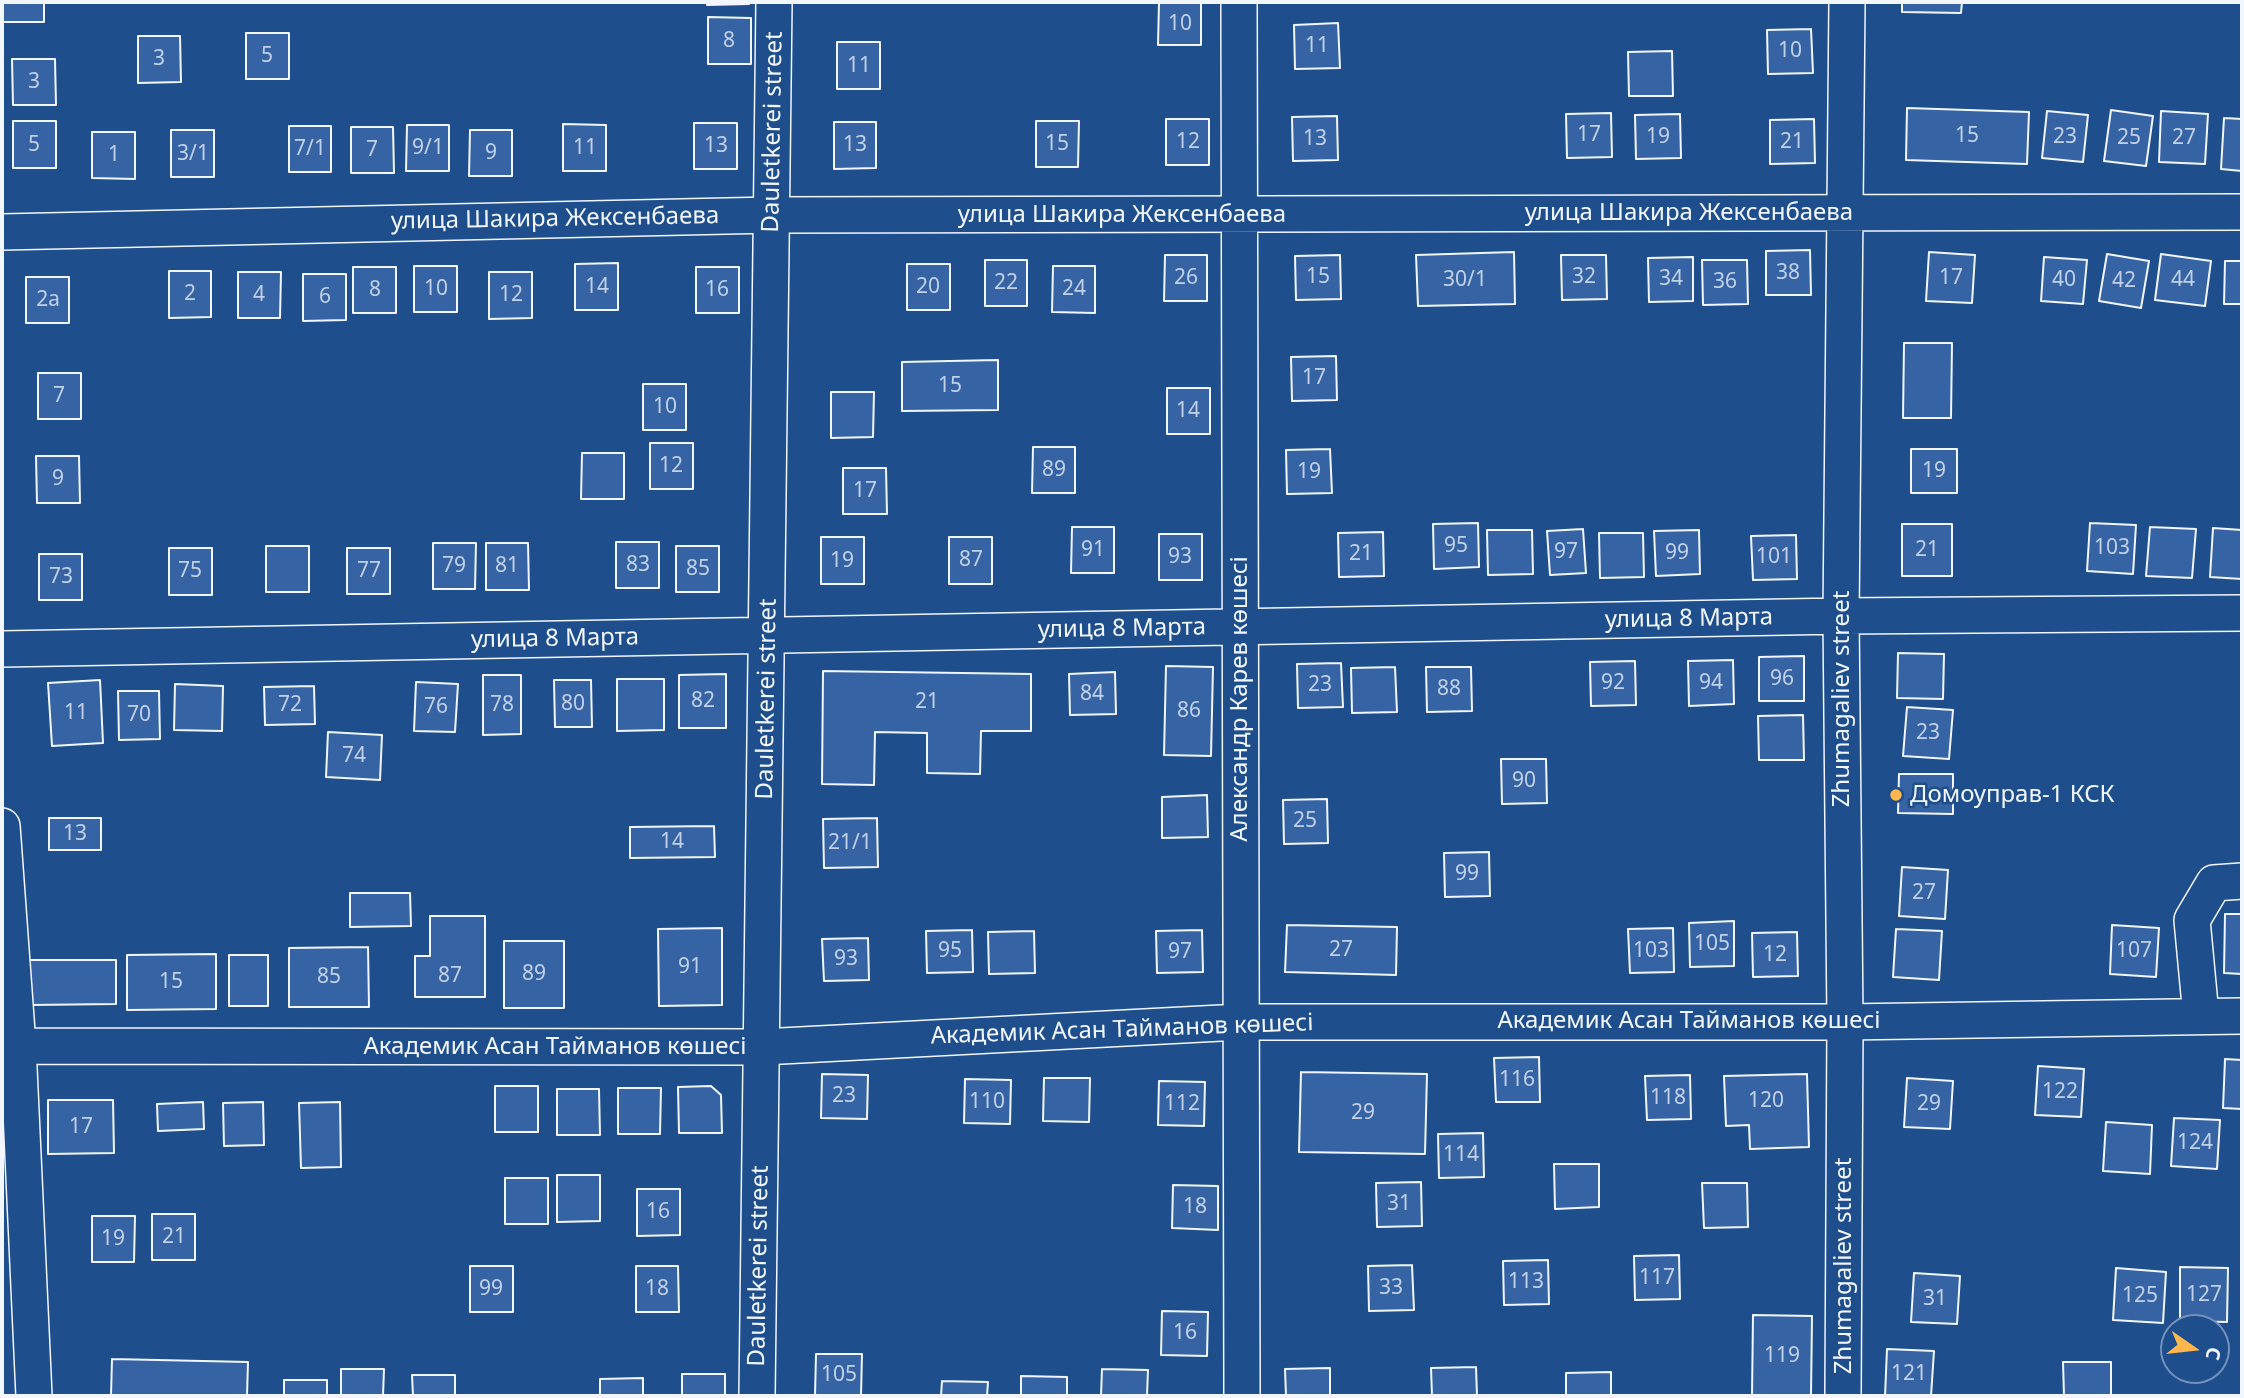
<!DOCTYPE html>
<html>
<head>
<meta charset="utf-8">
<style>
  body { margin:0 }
  #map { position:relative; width:2244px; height:1398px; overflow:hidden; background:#1f4e8c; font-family:"Noto Sans",sans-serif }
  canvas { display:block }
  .frame { position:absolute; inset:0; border:4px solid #f2f6ff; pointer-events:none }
  .north { position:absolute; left:2160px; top:1314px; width:70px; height:70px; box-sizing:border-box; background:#1f4e8c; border:2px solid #7391ba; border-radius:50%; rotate:104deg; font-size:19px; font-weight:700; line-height:28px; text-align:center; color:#f2f6ff }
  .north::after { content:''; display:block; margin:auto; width:24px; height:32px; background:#ffb74d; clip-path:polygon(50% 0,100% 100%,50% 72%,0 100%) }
</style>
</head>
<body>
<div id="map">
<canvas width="2244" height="1398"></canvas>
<div class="frame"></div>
<div class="north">С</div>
</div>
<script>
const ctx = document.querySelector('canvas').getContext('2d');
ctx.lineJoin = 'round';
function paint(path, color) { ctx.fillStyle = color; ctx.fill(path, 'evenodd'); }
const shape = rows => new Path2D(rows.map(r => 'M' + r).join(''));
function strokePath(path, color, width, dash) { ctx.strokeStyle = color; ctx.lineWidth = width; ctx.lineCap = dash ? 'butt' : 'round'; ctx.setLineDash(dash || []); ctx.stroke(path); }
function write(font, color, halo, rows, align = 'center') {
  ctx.font = font + ' "Noto Sans",sans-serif'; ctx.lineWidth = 5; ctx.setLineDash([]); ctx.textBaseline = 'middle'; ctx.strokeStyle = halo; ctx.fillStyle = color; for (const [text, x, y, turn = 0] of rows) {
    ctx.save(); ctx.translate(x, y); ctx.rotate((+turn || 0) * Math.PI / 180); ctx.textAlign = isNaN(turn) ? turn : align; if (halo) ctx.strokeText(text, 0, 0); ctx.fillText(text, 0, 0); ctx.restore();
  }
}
const building = shape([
  [2,2,44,2,44,22,2,22,2,2],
  [707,2,749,2,749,4,707,5,707,2],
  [1159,2,1201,2,1201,45,1158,45,1159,2],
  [1902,2,1962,2,1961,13,1902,12,1902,2],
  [708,17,751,18,751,64,708,64,708,17],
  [1338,23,1340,68,1295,69,1294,25,1338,23],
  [1811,29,1813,73,1768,74,1767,30,1811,29],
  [246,33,289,33,289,79,246,79,246,33],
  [138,36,180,36,181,82,138,83,138,36],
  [837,42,880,42,880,89,837,89,837,42],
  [1672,51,1673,96,1629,96,1628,52,1672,51],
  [12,59,55,59,56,105,13,105,12,59],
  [1907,108,2029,112,2027,164,1906,160,1907,108],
  [2111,110,2153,116,2146,166,2104,161,2111,110],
  [2047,111,2088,115,2083,162,2042,158,2047,111],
  [2161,111,2208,114,2205,164,2159,162,2161,111],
  [1611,113,1612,157,1567,158,1566,114,1611,113],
  [1680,114,1681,158,1636,159,1635,115,1680,114],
  [1337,116,1338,160,1293,161,1292,117,1337,116],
  [2224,118,2242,119,2242,171,2221,169,2224,118],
  [1166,119,1209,119,1209,165,1166,165,1166,119],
  [1814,119,1815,163,1770,164,1770,120,1814,119],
  [13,121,56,121,56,168,13,168,13,121],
  [1036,121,1079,121,1078,167,1036,167,1036,121],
  [834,122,876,122,876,168,834,169,834,122],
  [694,123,737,123,737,169,694,169,694,123],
  [563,124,606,125,606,171,563,171,563,124],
  [407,125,449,125,449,171,406,171,407,125],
  [289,126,331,126,331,172,289,172,289,126],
  [351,127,393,127,394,173,351,173,351,127],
  [171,130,214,130,214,177,171,177,171,130],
  [470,130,512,130,512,176,469,176,470,130],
  [92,132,135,132,135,179,92,178,92,132],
  [1810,250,1811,295,1766,295,1766,251,1810,250],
  [1514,252,1515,304,1418,306,1416,255,1514,252],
  [1929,252,1975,255,1972,303,1926,301,1929,252],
  [2107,254,2149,261,2141,308,2099,301,2107,254],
  [2161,254,2211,261,2205,306,2155,300,2161,254],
  [1165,255,1207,255,1207,301,1164,301,1165,255],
  [1340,255,1341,299,1296,300,1295,256,1340,255],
  [1561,255,1606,255,1607,299,1562,300,1561,255],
  [1693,257,1693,301,1649,302,1648,258,1693,257],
  [2044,257,2087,260,2083,304,2041,301,2044,257],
  [985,260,1027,260,1027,306,985,306,985,260],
  [1702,260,1747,260,1748,304,1703,305,1702,260],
  [2225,261,2242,261,2242,304,2224,304,2225,261],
  [618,263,618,310,575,310,575,264,618,263],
  [907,264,950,264,950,310,907,310,907,264],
  [414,266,457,266,457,312,414,312,414,266],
  [1053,266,1095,266,1095,313,1052,312,1053,266],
  [353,267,396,267,396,313,353,313,353,267],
  [696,267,739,267,739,313,696,313,696,267],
  [169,271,211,271,211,317,169,318,169,271],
  [238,272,281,272,280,318,238,318,238,272],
  [489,272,532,272,532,318,489,319,489,272],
  [303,274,346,274,346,320,303,321,303,274],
  [26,277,69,277,69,323,26,323,26,277],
  [1904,343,1952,343,1951,418,1903,418,1904,343],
  [1336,356,1337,400,1292,401,1291,357,1336,356],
  [998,360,998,410,902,411,902,362,998,360],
  [38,373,81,373,81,419,38,419,38,373],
  [643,384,686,384,686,430,643,430,643,384],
  [1167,388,1210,388,1210,434,1167,434,1167,388],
  [831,392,874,392,873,437,831,438,831,392],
  [650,443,693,443,693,489,650,489,650,443],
  [1033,447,1075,447,1075,493,1032,493,1033,447],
  [1330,449,1332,493,1287,494,1286,450,1330,449],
  [1911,449,1957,449,1957,493,1911,493,1911,449],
  [582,453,624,453,624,499,581,499,582,453],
  [36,456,79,456,80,503,37,503,36,456],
  [843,468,886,468,887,514,843,514,843,468],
  [1478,523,1479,567,1434,569,1433,524,1478,523],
  [2090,523,2136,525,2133,574,2087,571,2090,523],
  [1902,524,1952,524,1952,576,1902,576,1902,524],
  [1072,527,1114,527,1114,573,1071,573,1072,527],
  [2150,527,2196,529,2192,578,2146,576,2150,527],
  [2213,528,2242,530,2242,579,2210,577,2213,528],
  [1583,529,1586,573,1550,575,1547,531,1583,529],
  [1487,530,1532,530,1533,574,1488,575,1487,530],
  [1699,530,1700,574,1656,576,1654,531,1699,530],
  [1383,532,1384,576,1339,577,1338,533,1383,532],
  [1599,533,1643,533,1644,577,1600,578,1599,533],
  [1159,534,1202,534,1202,580,1159,580,1159,534],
  [1796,535,1797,579,1753,580,1751,536,1796,535],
  [821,537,864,537,864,584,821,584,821,537],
  [949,537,992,537,992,584,949,584,949,537],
  [616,542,659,542,659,588,616,588,616,542],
  [433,543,476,543,475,589,433,589,433,543],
  [486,543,528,543,529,590,486,590,486,543],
  [266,546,309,546,309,592,266,592,266,546],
  [676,546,719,546,719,592,676,592,676,546],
  [169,548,212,548,212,595,169,595,169,548],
  [347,548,390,548,390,594,347,594,347,548],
  [39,554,82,554,82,600,39,600,39,554],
  [1898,653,1944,654,1943,699,1897,698,1898,653],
  [1804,656,1804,701,1759,701,1759,657,1804,656],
  [1733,660,1734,704,1689,706,1688,661,1733,660],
  [1635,661,1636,705,1591,706,1590,662,1635,661],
  [1341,663,1343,707,1298,708,1297,664,1341,663],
  [1166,666,1213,667,1211,756,1164,755,1166,666],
  [1395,667,1397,712,1352,713,1351,668,1395,667],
  [1426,667,1471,667,1472,711,1427,712,1426,667],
  [823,671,1031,674,1031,731,981,731,980,774,927,773,927,733,875,732,874,785,822,784,823,671],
  [1115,672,1116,714,1070,715,1069,674,1115,672],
  [726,674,726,728,679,728,679,675,726,674],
  [483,675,521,675,521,734,483,735,483,675],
  [617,679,664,679,664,730,617,731,617,679],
  [100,680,103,743,52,746,48,683,100,680],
  [554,680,591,680,592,727,555,727,554,680],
  [416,682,458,684,455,732,414,731,416,682],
  [175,684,223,686,222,731,174,730,175,684],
  [314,686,315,724,265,725,264,687,314,686],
  [118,691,159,691,160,739,119,740,118,691],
  [1907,707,1953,710,1949,759,1903,756,1907,707],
  [1803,715,1804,760,1759,760,1758,716,1803,715],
  [328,732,382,735,380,780,326,777,328,732],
  [1501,759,1546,759,1547,803,1502,804,1501,759],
  [1899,774,1953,774,1953,814,1898,813,1899,774],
  [1207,795,1208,837,1162,838,1162,797,1207,795],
  [1327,799,1328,843,1284,844,1283,800,1327,799],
  [49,818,101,818,101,850,49,850,49,818],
  [877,818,878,867,824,868,823,819,877,818],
  [714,826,715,857,630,858,630,827,714,826],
  [1489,852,1490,896,1445,897,1444,853,1489,852],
  [1902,867,1948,870,1945,919,1899,916,1902,867],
  [350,893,410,893,411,926,350,927,350,893],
  [2225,914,2242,914,2242,974,2224,973,2225,914],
  [430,916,485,916,485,997,415,997,415,956,430,956,430,916],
  [1734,921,1734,966,1690,967,1689,923,1734,921],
  [1287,925,1397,927,1396,975,1285,972,1287,925],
  [2112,925,2159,928,2156,977,2110,974,2112,925],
  [722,928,722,1005,659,1006,658,929,722,928],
  [1673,928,1674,972,1630,973,1628,929,1673,928],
  [1896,929,1942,931,1939,980,1893,977,1896,929],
  [972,930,973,972,927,973,926,931,972,930],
  [1202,930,1203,972,1157,973,1156,931,1202,930],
  [1034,931,1035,973,989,974,988,932,1034,931],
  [1797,932,1798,976,1753,977,1752,933,1797,932],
  [868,938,869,980,824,981,822,939,868,938],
  [504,941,564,941,564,1008,504,1008,504,941],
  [368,947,369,1007,289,1007,289,948,368,947],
  [216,954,216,1009,127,1010,127,955,216,954],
  [229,955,268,955,268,1006,229,1006,229,955],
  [29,960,116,960,116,1004,29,1005,29,960],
  [1539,1057,1540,1102,1496,1102,1494,1058,1539,1057],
  [2225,1059,2242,1060,2242,1109,2223,1108,2225,1059],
  [2038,1066,2084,1069,2081,1117,2035,1115,2038,1066],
  [1301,1072,1427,1074,1425,1154,1299,1152,1301,1072],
  [822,1074,868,1075,867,1119,821,1118,822,1074],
  [1807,1074,1809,1147,1750,1149,1749,1125,1726,1126,1724,1076,1807,1074],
  [1690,1075,1691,1119,1647,1120,1645,1076,1690,1075],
  [1044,1078,1090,1078,1089,1122,1043,1121,1044,1078],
  [1907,1078,1953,1081,1950,1129,1904,1127,1907,1078],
  [965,1079,1011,1080,1010,1124,964,1123,965,1079],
  [1159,1081,1205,1082,1204,1126,1158,1125,1159,1081],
  [495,1086,538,1086,538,1132,495,1132,495,1086],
  [711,1086,721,1095,722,1133,679,1133,678,1087,711,1086],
  [618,1088,661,1088,660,1134,618,1134,618,1088],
  [557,1089,599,1089,600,1135,557,1135,557,1089],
  [48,1100,113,1100,114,1153,48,1154,48,1100],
  [203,1102,204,1129,158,1131,157,1104,203,1102],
  [263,1102,264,1145,224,1146,223,1103,263,1102],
  [340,1102,341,1167,301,1168,299,1103,340,1102],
  [2174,1118,2220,1120,2217,1169,2171,1166,2174,1118],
  [2106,1122,2152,1125,2150,1174,2103,1171,2106,1122],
  [1483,1133,1484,1177,1439,1178,1438,1134,1483,1133],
  [1554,1164,1599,1164,1599,1207,1555,1209,1554,1164],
  [557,1175,600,1175,600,1221,557,1222,557,1175],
  [505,1178,548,1178,548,1224,505,1224,505,1178],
  [1421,1182,1422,1226,1377,1227,1376,1183,1421,1182],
  [1702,1183,1747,1183,1748,1227,1704,1228,1702,1183],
  [1173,1185,1218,1186,1218,1230,1172,1228,1173,1185],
  [637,1189,680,1189,680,1235,637,1236,637,1189],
  [152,1214,195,1214,195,1260,152,1260,152,1214],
  [92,1216,135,1216,134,1262,92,1262,92,1216],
  [1679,1255,1680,1299,1635,1300,1634,1256,1679,1255],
  [1548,1260,1549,1304,1504,1305,1503,1261,1548,1260],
  [1412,1265,1414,1310,1369,1311,1368,1266,1412,1265],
  [470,1266,513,1266,513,1312,470,1312,470,1266],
  [636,1266,678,1266,679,1312,636,1312,636,1266],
  [2180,1267,2228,1268,2227,1322,2180,1321,2180,1267],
  [2116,1268,2166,1272,2163,1323,2113,1320,2116,1268],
  [1914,1273,1960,1276,1957,1324,1911,1322,1914,1273],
  [1162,1311,1208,1312,1207,1356,1161,1355,1162,1311],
  [1753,1315,1812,1316,1811,1396,1752,1396,1753,1315],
  [1887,1349,1934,1351,1931,1396,1885,1396,1887,1349],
  [816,1354,862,1354,861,1396,815,1396,816,1354],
  [112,1359,248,1362,247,1396,111,1396,112,1359],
  [2063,1362,2111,1362,2111,1396,2064,1396,2063,1362],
  [1476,1367,1477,1396,1432,1396,1431,1368,1476,1367],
  [1330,1368,1330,1396,1286,1396,1285,1369,1330,1368],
  [341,1369,384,1369,383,1396,341,1396,341,1369],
  [1102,1369,1148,1370,1147,1396,1101,1396,1102,1369],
  [1611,1372,1611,1396,1566,1396,1566,1373,1611,1372],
  [682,1374,725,1374,725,1396,682,1396,682,1374],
  [412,1375,455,1375,455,1396,413,1396,412,1375],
  [1021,1376,1067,1377,1067,1396,1021,1396,1021,1376],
  [643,1378,643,1396,600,1396,600,1379,643,1378],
  [284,1380,327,1380,327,1396,284,1396,284,1380],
  [942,1381,988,1382,987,1396,941,1396,942,1381]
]);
const minor = shape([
  [1239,2,1242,1396],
  [2,232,772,215,2242,212],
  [2,649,1841,616,2242,613],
  [2,826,18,1046,34,1396],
  [2201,1016,2192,920,2214,883,2242,881],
  [2,1046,762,1047,1240,1022,1845,1022,2242,1016],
  [757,1396,774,2],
  [1843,1396,1845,1022,1841,616,1847,2]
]);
const markers = [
  [1896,795,7,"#ffb74d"]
];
const numberNames = [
  ["10",1180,24],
  ["8",729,41],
  ["11",1317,46],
  ["10",1790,51],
  ["5",267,56],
  ["3",159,59],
  ["11",859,66],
  ["3",34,82],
  ["17",1589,135],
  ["15",1967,136],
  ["19",1658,137],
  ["23",2065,137],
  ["25",2129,138],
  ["27",2184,138],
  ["13",1315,139],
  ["12",1188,142],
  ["21",1792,142],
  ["15",1057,144],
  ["5",34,145],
  ["13",855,145],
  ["13",716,146],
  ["9/1",428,148],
  ["11",585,148],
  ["7/1",310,149],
  ["7",372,150],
  ["9",491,153],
  ["3/1",193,154],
  ["1",114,155],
  ["38",1788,273],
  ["15",1318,277],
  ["32",1584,277],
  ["26",1186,278],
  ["17",1951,278],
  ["34",1671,279],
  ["30/1",1465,280],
  ["40",2064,280],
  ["44",2183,280],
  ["42",2124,281],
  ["36",1725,282],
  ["22",1006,283],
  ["14",597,287],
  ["20",928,287],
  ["10",436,289],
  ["24",1074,289],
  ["8",375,290],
  ["16",717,290],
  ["2",190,294],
  ["4",259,295],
  ["12",511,295],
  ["6",325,297],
  ["2а",48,300],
  ["17",1314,378],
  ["15",950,386],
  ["7",59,396],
  ["10",665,407],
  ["14",1188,411],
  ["12",671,466],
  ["89",1054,470],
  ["19",1934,471],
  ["19",1309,472],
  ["9",58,479],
  ["17",865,491],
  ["95",1456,546],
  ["103",2112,548],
  ["91",1093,550],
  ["21",1927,550],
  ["97",1566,552],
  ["99",1677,553],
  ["21",1361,554],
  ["93",1180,557],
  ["101",1774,557],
  ["87",971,560],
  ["19",842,561],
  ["83",638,565],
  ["79",454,566],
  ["81",507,566],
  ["85",698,569],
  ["75",190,571],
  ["77",369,571],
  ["73",61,577],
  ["96",1782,679],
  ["92",1613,683],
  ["94",1711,683],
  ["23",1320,685],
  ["88",1449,689],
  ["84",1092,694],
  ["82",703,701],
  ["21",927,702],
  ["80",573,704],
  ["72",290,705],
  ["78",502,705],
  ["76",436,707],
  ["86",1189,711],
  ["11",76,713],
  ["70",139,715],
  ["23",1928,733],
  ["74",354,756],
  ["90",1524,781],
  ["25",1305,821],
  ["13",75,834],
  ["14",672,842],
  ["21/1",850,843],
  ["99",1467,874],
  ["27",1924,893],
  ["105",1712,944],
  ["27",1341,950],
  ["95",950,951],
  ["103",1651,951],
  ["107",2134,951],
  ["97",1180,952],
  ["12",1775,955],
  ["93",846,959],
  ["91",690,967],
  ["89",534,974],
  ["87",450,976],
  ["85",329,977],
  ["15",171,982],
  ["116",1517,1080],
  ["122",2060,1092],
  ["23",844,1096],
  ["118",1668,1098],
  ["120",1766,1101],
  ["110",987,1102],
  ["112",1182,1104],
  ["29",1929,1104],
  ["29",1363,1113],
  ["17",81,1127],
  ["124",2195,1143],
  ["114",1461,1155],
  ["31",1399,1204],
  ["18",1195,1207],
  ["16",658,1212],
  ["21",174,1237],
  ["19",113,1239],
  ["117",1657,1278],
  ["113",1526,1282],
  ["33",1391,1288],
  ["99",491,1289],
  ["18",657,1289],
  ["127",2204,1295],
  ["125",2140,1296],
  ["31",1935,1299],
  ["16",1185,1333],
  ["119",1782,1356],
  ["121",1909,1374],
  ["105",839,1375]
];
const streetNames = [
  ["Dauletkerei street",773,132,-89],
  ["улица Шакира Жексенбаева",1689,213],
  ["улица Шакира Жексенбаева",1122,215],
  ["улица Шакира Жексенбаева",555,219,-1],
  ["улица 8 Марта",1689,619,-1],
  ["улица 8 Марта",1122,629,-1],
  ["улица 8 Марта",555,639,-1],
  ["Dauletkerei street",767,699,-89],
  ["Александр Карев көшесі",1240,699,-90],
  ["Zhumagaliev street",1842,699,-90],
  ["Академик Асан Тайманов көшесі",1689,1021],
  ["Академик Асан Тайманов көшесі",1122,1030,-2],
  ["Академик Асан Тайманов көшесі",555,1047],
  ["Dauletkerei street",759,1266,-89],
  ["Zhumagaliev street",1844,1266,-90]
];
const poiNames = [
  ["Домоуправ-1 КСК",1910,795]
];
paint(building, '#3563a3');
strokePath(building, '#f2f6ff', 2);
strokePath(minor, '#f2f6ff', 38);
strokePath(minor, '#1f4e8c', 35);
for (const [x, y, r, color] of markers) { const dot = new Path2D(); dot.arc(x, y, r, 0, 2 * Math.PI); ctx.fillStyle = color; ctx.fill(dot); strokePath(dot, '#1f4e8c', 2.5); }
write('21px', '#c3d1e8', null, numberNames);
write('24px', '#f2f6ff', '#1f4e8c', streetNames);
write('24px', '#f2f6ff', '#1f4e8c', poiNames, 'left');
</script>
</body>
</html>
